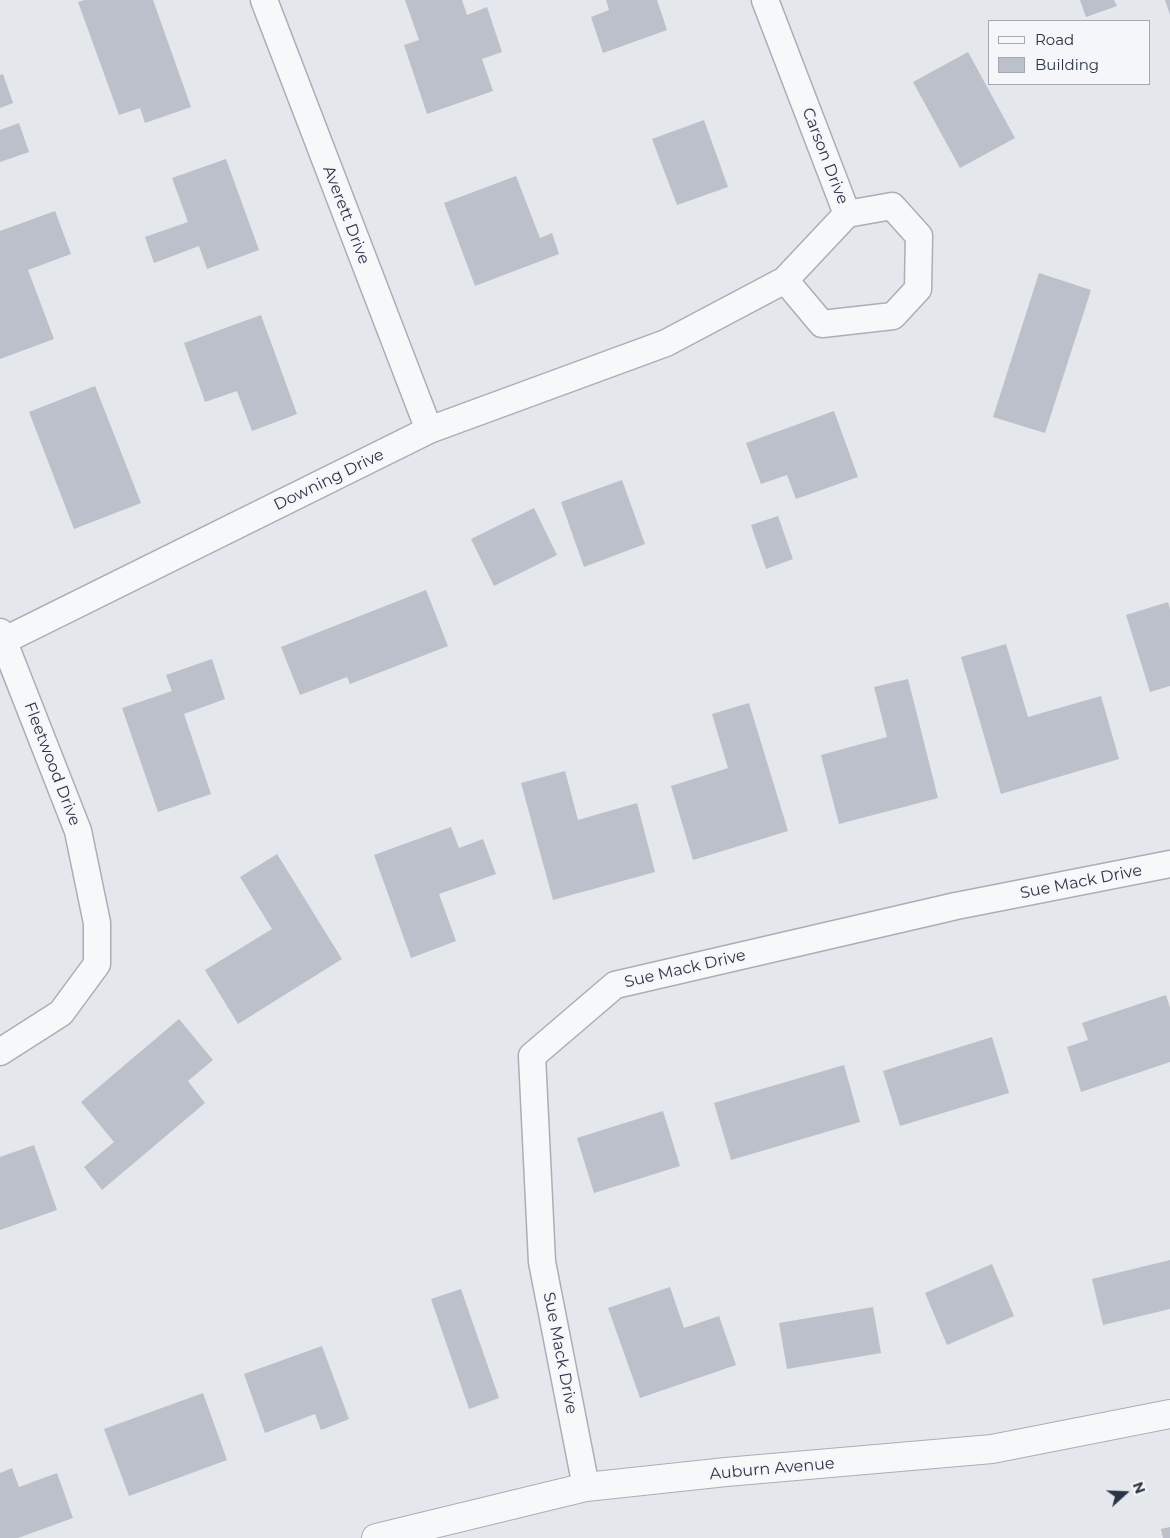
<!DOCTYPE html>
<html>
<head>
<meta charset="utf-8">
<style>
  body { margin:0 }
  #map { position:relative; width:1170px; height:1538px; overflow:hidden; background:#e4e7ec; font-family:Montserrat,sans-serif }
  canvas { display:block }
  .legend { position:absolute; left:988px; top:20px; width:162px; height:65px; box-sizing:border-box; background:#f4f6f9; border:1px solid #a4a8b1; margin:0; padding:6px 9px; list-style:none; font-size:15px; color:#2b3445 }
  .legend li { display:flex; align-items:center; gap:10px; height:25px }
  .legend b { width:25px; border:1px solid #a4a8b1 }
  .north { position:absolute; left:1100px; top:1468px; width:50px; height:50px; -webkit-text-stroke:4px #f4f6f9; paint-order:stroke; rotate:70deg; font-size:14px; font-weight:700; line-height:20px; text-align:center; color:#2b3445 }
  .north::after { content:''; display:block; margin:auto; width:18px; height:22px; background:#2b3445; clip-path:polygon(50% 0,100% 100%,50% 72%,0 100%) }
</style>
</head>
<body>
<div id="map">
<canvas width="1170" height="1538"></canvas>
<ul class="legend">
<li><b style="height:6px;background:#f7f8fa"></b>Road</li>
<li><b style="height:14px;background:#bbc0ca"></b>Building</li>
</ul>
<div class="north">N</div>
</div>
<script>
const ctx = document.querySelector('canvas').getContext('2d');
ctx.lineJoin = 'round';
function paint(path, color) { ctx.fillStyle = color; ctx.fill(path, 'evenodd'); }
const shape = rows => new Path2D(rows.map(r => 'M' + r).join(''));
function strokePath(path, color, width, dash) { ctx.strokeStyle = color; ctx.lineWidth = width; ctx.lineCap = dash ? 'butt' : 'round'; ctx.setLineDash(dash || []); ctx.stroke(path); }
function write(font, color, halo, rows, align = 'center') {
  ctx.font = font + ' Montserrat,sans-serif'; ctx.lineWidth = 4; ctx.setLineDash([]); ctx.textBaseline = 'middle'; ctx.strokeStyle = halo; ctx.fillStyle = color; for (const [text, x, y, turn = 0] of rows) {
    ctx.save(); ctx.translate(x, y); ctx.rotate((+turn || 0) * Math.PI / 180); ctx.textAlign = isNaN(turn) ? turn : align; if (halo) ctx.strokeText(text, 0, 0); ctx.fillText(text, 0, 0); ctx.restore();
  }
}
const building = shape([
  [85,0,153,0,191,107,145,123,140,108,119,115,78,2],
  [405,0,462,0,467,15,487,7,502,52,482,59,493,91,427,114,404,45,419,40],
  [606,0,657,0,667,30,603,53,591,17,609,10],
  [1080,0,1114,0,1117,6,1086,17],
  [1165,0,1170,0,1170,15],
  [968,52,1015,138,960,168,913,82],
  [3,74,13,103,0,108,0,75],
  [704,120,728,187,677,205,652,139],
  [19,123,29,152,0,162,0,130],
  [226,159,259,250,207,269,199,246,154,263,145,237,188,222,172,178],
  [516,176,540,238,552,233,559,254,475,286,444,203],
  [55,211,71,254,28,270,54,339,0,359,0,231],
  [1039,273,1091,290,1045,433,993,417],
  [261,315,297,414,252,431,237,391,205,402,184,343],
  [95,386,141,503,74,529,29,412],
  [834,411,858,477,796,499,787,475,761,484,746,443],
  [622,480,645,544,584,567,561,502],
  [534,508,557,555,494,586,471,539],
  [778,516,793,559,766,569,751,525],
  [426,590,448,646,350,684,347,677,300,695,281,647],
  [1168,602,1170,609,1170,686,1150,692,1126,615],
  [1006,644,1028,717,1101,696,1119,759,1001,794,961,657],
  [212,659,225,699,184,714,211,794,158,812,122,708,172,691,166,675],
  [908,679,938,798,839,824,821,755,887,737,874,687],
  [749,703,788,831,693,860,671,786,728,768,712,714],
  [565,771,578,820,637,803,655,872,553,900,521,783],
  [451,827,459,848,483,839,496,874,439,894,456,941,411,958,374,855],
  [277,854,342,959,238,1024,205,970,272,929,240,877],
  [1166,995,1170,1008,1170,1062,1081,1092,1067,1047,1088,1040,1082,1023],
  [179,1019,213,1060,188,1081,205,1103,102,1190,84,1167,114,1142,81,1102],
  [992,1037,1009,1093,900,1126,883,1071],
  [844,1065,860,1122,731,1160,714,1103],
  [663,1111,680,1166,594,1193,577,1138],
  [34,1145,57,1210,0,1230,0,1157],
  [1170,1260,1170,1309,1103,1325,1092,1279],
  [992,1264,1014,1316,947,1345,925,1293],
  [670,1287,684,1328,719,1316,736,1365,640,1398,608,1308],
  [461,1289,499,1398,469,1409,431,1299],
  [873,1307,881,1353,787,1369,779,1323],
  [322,1346,349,1419,321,1430,315,1414,265,1433,244,1374],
  [203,1393,227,1460,129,1496,104,1429],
  [12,1468,19,1487,57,1473,73,1518,18,1538,0,1538,0,1473],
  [1170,1527,1170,1538,1163,1538,1161,1529]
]);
const minor = shape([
  [264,0,429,430],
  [785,280,822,324,893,316,918,289,919,236,892,206,847,214],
  [0,632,78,831,97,923,97,964,61,1013,0,1052],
  [3,641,429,430,666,343,785,280,847,214,765,0],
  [586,1487,542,1262,532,1056,615,985,956,906,1170,864]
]);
const tertiary = shape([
  [376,1538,586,1487,726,1472,992,1449,1170,1414]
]);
const streetNames = [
  ["Carson Drive",825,156,69],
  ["Averett Drive",346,215,69],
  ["Downing Drive",329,480,-26],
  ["Fleetwood Drive",52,764,69],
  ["Sue Mack Drive",1081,882,-11],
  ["Sue Mack Drive",685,969,-13],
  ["Sue Mack Drive",560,1353,79],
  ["Auburn Avenue",772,1469,-5]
];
paint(building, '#bbc0ca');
strokePath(minor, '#a9aeb7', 29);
strokePath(tertiary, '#a9aeb7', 30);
strokePath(minor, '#f7f8fa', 26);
strokePath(tertiary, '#f7f8fa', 28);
write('16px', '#2b3445', '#f4f6f9', streetNames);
</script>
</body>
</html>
